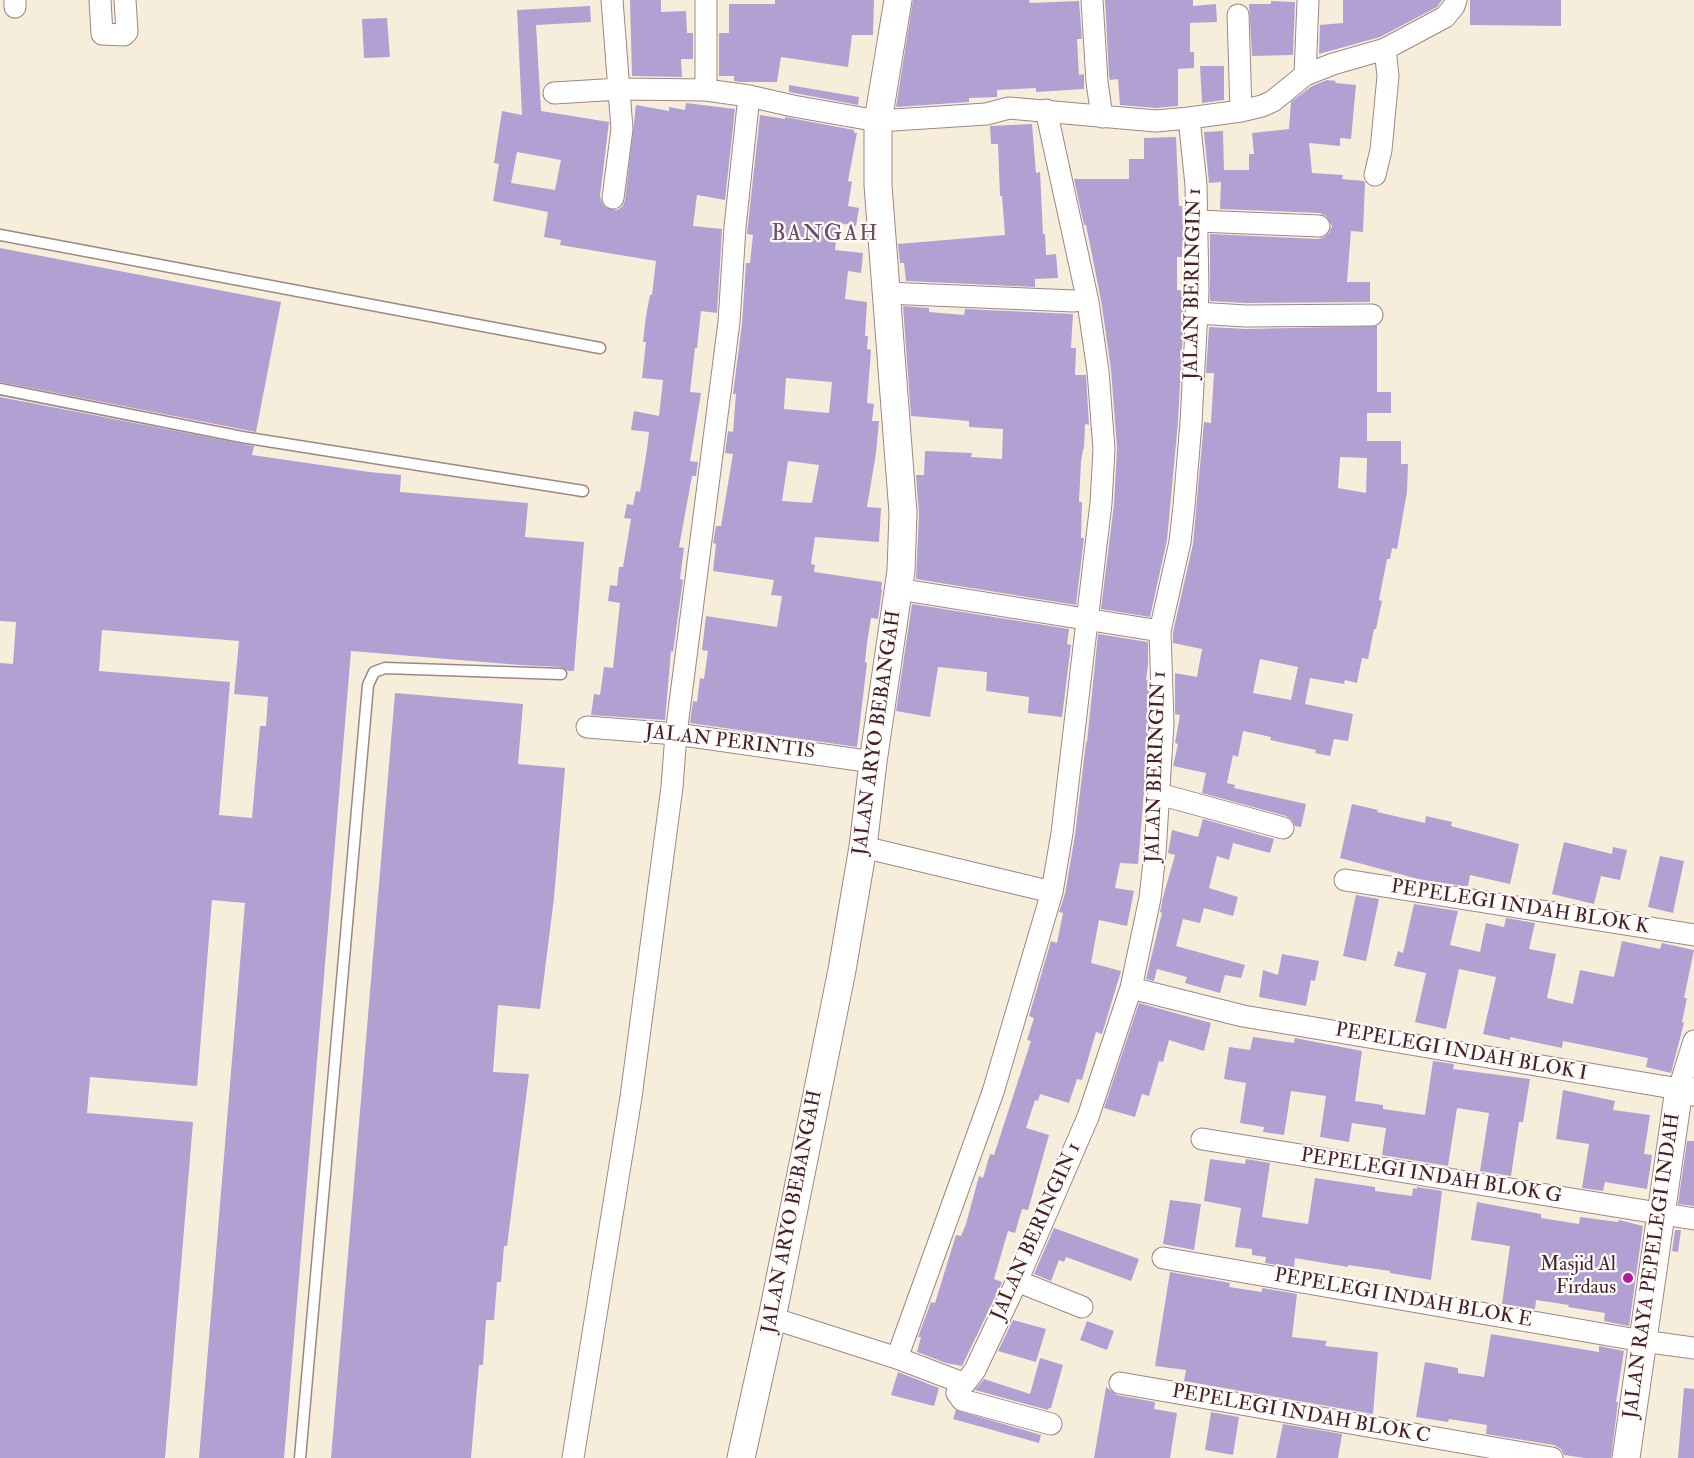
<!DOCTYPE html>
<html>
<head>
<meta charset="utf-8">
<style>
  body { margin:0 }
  canvas { display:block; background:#f6eedb }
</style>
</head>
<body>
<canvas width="1694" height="1458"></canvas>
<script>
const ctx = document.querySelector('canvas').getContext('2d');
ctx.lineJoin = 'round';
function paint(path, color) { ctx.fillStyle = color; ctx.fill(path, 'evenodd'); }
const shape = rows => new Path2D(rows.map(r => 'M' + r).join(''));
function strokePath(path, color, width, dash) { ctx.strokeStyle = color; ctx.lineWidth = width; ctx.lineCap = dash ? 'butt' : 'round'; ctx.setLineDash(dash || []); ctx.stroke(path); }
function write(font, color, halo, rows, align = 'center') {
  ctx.font = font + ' "IM FELL Double Pica",serif'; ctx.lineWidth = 4.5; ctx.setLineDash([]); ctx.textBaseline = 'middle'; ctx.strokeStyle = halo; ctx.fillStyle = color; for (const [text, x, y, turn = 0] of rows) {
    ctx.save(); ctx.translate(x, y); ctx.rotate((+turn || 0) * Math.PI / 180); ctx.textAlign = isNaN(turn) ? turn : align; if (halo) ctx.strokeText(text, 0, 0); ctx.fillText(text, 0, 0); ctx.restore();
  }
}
const building = shape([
  [630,0,661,0,661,12,686,11,687,33,693,33,693,59,681,59,682,77,632,76],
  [775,0,874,0,873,35,852,35,848,67,781,57,777,82,740,82,734,81,734,76,719,76,719,33,729,33,729,4,775,4],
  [913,0,1029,0,1030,3,1079,1,1082,39,1077,39,1079,75,1084,74,1084,89,1036,92,1036,88,997,90,997,97,969,98,969,102,896,107],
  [1105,0,1193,0,1193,6,1216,4,1217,22,1190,23,1190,52,1194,52,1194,68,1178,69,1178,106,1156,108,1120,105,1118,79,1110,80,1109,76],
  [1343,0,1442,0,1437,7,1380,37,1319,54,1320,25,1343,23],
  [1470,0,1561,0,1561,26,1470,25],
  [1271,1,1295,2,1293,55,1252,56,1249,4,1271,4],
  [590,6,591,22,536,25,541,111,609,122,600,196,602,203,606,208,617,210,623,206,625,200,636,105,669,111,669,107,685,110,686,103,735,109,725,200,697,195,693,226,722,229,717,313,701,311,697,348,695,348,690,392,701,393,690,461,698,462,696,476,692,476,679,547,684,548,680,579,683,580,673,652,671,651,665,720,591,715,594,694,600,695,604,667,613,668,620,603,608,601,610,585,617,586,619,567,623,567,631,519,624,518,627,504,633,505,636,491,640,492,647,449,649,432,631,430,634,411,659,416,663,380,642,378,646,342,643,342,646,316,650,295,652,295,656,261,560,245,561,240,544,237,548,212,493,201,499,164,494,163,502,111,522,115,517,10],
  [517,152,561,160,555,190,511,183],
  [387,18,390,57,364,58,362,19],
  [1200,66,1224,66,1224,100,1202,103],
  [1327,80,1336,81,1335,83,1356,85,1351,139,1340,138,1340,146,1309,143,1312,173,1343,175,1342,179,1364,181,1365,183,1363,232,1351,231,1347,282,1370,282,1370,302,1246,303,1210,301,1210,234,1318,239,1324,237,1329,233,1332,226,1326,216,1320,213,1220,209,1221,182,1209,183,1204,132,1223,131,1224,170,1249,170,1249,154,1254,154,1252,133,1289,129,1291,102,1312,86],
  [789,85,859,97,858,105,789,92],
  [760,115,785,119,785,117,854,130,854,133,857,133,848,181,852,182,848,206,859,208,856,226,838,223,835,250,863,253,861,273,848,271,845,299,867,302,865,336,868,336,867,349,871,350,867,403,874,404,872,421,879,421,876,453,867,507,881,508,879,542,815,537,811,564,815,565,814,572,882,582,881,589,882,589,878,619,871,618,867,643,865,662,867,663,857,747,690,723,693,701,697,702,700,678,704,679,708,651,702,650,706,616,777,627,782,596,771,595,774,580,713,571,716,544,713,543,716,526,721,526,733,454,725,453,728,431,733,432,736,394,733,394,742,324,746,263,750,263,753,235,747,234],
  [786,378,832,382,829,413,784,409],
  [788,461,819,465,812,503,782,501],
  [1032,124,1036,173,1040,172,1043,234,1045,234,1046,255,1056,254,1058,278,1035,279,1035,287,906,281,904,263,900,263,898,244,1005,235,1002,196,1000,196,998,144,991,144,990,126],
  [1176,137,1179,206,1182,206,1184,246,1182,246,1182,257,1177,257,1177,290,1185,291,1178,422,1167,540,1150,617,1101,609,1114,504,1117,448,1111,369,1101,300,1086,225,1084,225,1074,179,1129,179,1129,159,1144,159,1144,138],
  [0,248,281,302,256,432,0,382],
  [903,306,929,308,929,312,964,315,965,309,1073,314,1071,348,1076,348,1075,375,1086,375,1089,425,1085,424,1084,449,1083,449,1081,462,1079,502,1082,502,1081,538,1084,538,1076,605,916,579,919,514,916,475,924,475,925,451,972,453,971,457,1002,459,1003,429,969,427,969,421,911,416],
  [1377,326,1377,392,1391,392,1391,413,1367,413,1367,441,1401,441,1401,464,1408,464,1407,492,1397,549,1392,548,1390,559,1387,559,1379,600,1382,601,1376,629,1374,629,1368,659,1362,658,1357,683,1345,680,1344,684,1310,678,1305,704,1353,714,1348,741,1334,739,1330,756,1315,753,1316,750,1270,740,1271,737,1243,731,1238,757,1233,755,1227,783,1235,785,1234,788,1306,804,1301,827,1295,826,1292,820,1286,816,1202,793,1206,773,1173,766,1178,744,1175,743,1180,715,1175,714,1175,673,1197,677,1202,649,1173,643,1173,632,1193,544,1204,422,1211,423,1214,373,1206,373,1209,327,1246,329],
  [1340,457,1367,458,1366,493,1338,488],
  [1260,659,1298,667,1291,700,1253,693],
  [0,397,254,446,252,455,369,472,401,475,400,492,528,503,525,537,584,542,574,671,568,671,561,667,520,665,351,651,284,1458,199,1458,245,903,212,900,197,1086,90,1077,87,1113,193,1122,165,1458,0,1458,0,663,13,664,16,622,0,621],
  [102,630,239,641,234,694,268,697,266,726,260,726,252,818,219,815,230,682,99,671],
  [912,604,1069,629,1067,644,1071,645,1062,717,1028,713,1029,697,986,691,987,672,938,667,930,717,896,711],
  [1098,634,1148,642,1148,665,1146,680,1149,681,1150,720,1138,864,1120,863,1115,888,1134,891,1127,926,1099,920,1091,963,1121,971,1102,1034,1096,1032,1082,1080,1077,1079,1069,1103,1040,1094,1038,1101,1035,1100,1026,1128,1049,1135,1028,1210,1022,1209,1015,1233,1008,1231,994,1279,1002,1282,1001,1285,962,1366,946,1363,917,1352,921,1337,918,1337,931,1302,935,1303,956,1235,961,1236,966,1224,979,1176,983,1178,990,1154,994,1155,1031,1041,1027,1040,1034,1018,1029,1016,1051,941,1057,943,1063,913,1059,912,1065,894,1075,835,1086,742,1087,742],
  [395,693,523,704,518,764,565,768,554,898,540,1009,498,1005,493,1072,529,1074,507,1246,504,1246,501,1282,497,1282,494,1320,486,1320,483,1365,479,1365,471,1458,331,1458],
  [1352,804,1378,810,1377,812,1425,823,1426,816,1452,822,1451,826,1519,844,1510,884,1470,875,1468,886,1463,886,1418,879,1340,858],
  [1203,819,1274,839,1270,853,1233,843,1229,860,1217,856,1209,888,1238,897,1233,916,1204,908,1200,923,1183,919,1176,946,1245,965,1241,978,1225,975,1220,993,1185,983,1187,977,1157,969,1154,981,1146,979,1162,913,1160,912,1163,897,1175,855,1168,853,1172,830,1198,837],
  [1564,842,1612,854,1613,847,1627,850,1620,880,1601,876,1594,904,1552,894],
  [1660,856,1684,861,1673,913,1648,907],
  [1356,895,1379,899,1366,961,1343,956],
  [1414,904,1458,911,1450,945,1480,952,1486,923,1504,927,1506,918,1535,923,1529,949,1556,954,1547,998,1573,1004,1580,970,1614,977,1622,941,1660,949,1662,943,1694,950,1684,998,1687,998,1682,1022,1684,1023,1671,1073,1646,1067,1648,1058,1563,1041,1562,1048,1510,1037,1510,1040,1483,1034,1496,977,1459,969,1446,1029,1415,1022,1426,973,1394,966,1398,951,1403,953],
  [1282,954,1319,961,1315,981,1311,980,1306,1006,1259,997,1263,970,1278,975],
  [1139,1003,1211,1023,1204,1051,1169,1040,1163,1062,1159,1061,1149,1096,1142,1094,1135,1117,1104,1108],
  [1253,1037,1294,1043,1295,1038,1362,1051,1355,1101,1383,1105,1383,1109,1425,1115,1433,1061,1454,1064,1453,1069,1530,1079,1523,1122,1519,1122,1511,1176,1480,1171,1489,1113,1457,1108,1448,1166,1382,1155,1386,1128,1352,1123,1349,1142,1320,1137,1326,1096,1291,1091,1284,1135,1263,1132,1264,1127,1240,1123,1246,1083,1224,1079,1229,1047,1250,1050],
  [1563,1090,1615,1101,1613,1110,1650,1115,1644,1154,1652,1155,1647,1189,1605,1182,1603,1191,1582,1188,1589,1144,1556,1139],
  [1687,1141,1694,1141,1694,1206,1678,1204],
  [1210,1159,1245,1164,1246,1159,1270,1163,1262,1217,1308,1224,1315,1178,1375,1187,1375,1191,1412,1196,1413,1188,1417,1189,1417,1187,1442,1191,1431,1280,1390,1273,1390,1271,1348,1265,1348,1267,1295,1258,1294,1268,1265,1263,1266,1257,1252,1255,1252,1249,1235,1247,1241,1208,1204,1201],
  [1170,1200,1201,1204,1194,1250,1163,1244],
  [1477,1202,1541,1214,1541,1218,1579,1224,1580,1217,1618,1222,1619,1220,1643,1226,1629,1326,1604,1321,1605,1313,1568,1307,1569,1305,1536,1300,1535,1309,1502,1304,1510,1246,1471,1240],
  [1054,1228,1139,1259,1131,1281,1066,1257,1064,1262,1059,1260,1051,1281,1034,1274],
  [1675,1230,1681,1230,1678,1252,1672,1251],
  [1170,1272,1230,1283,1229,1287,1262,1292,1262,1288,1297,1294,1292,1337,1327,1341,1325,1346,1378,1352,1373,1414,1184,1381,1186,1370,1155,1366],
  [1013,1320,1046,1329,1036,1362,998,1351],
  [1087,1321,1114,1331,1107,1350,1080,1340],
  [1491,1334,1599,1352,1599,1346,1624,1351,1616,1402,1618,1402,1611,1458,1585,1458,1564,1455,1561,1449,1554,1445,1486,1434,1487,1425,1449,1419,1448,1422,1416,1417,1425,1362,1458,1368,1458,1373,1484,1377],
  [1040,1358,1063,1365,1051,1408,1049,1408,1048,1410,975,1390,984,1379,1030,1394],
  [898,1372,939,1388,934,1406,891,1395],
  [1106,1387,1117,1395,1155,1402,1154,1409,1177,1413,1170,1458,1094,1458],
  [1684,1388,1694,1389,1694,1458,1678,1458],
  [956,1410,1041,1435,1039,1443,953,1419],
  [1211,1412,1239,1417,1233,1455,1205,1450],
  [1283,1424,1342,1434,1338,1458,1276,1458]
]);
const service = shape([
  [0,235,600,348],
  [0,389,242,437,583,491],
  [300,1458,368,685,374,672,385,668,561,674]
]);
const minor = shape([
  [15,0,15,7],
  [100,0,102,34,124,35,127,32,125,0],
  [612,0,622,129,613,198],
  [1092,0,1097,82,1102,117],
  [1238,15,1241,111],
  [1305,75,1308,0],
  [706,90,706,0],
  [554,93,620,89,706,90,749,96,793,106,878,121,986,114,1009,108,1156,121,1189,118,1241,111,1262,106,1273,101,1305,75,1333,64,1385,49,1445,17,1454,6,1456,0],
  [1375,175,1381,150,1388,76,1385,49],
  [1198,221,1319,226],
  [886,293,1074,301],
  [1196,313,1246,316,1372,315],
  [898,589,1160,631],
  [587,727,676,734,873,762],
  [1159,794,1283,828],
  [863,847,1052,892],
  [1345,880,1694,935],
  [1131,988,1243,1016,1679,1089,1694,1041],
  [1202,1139,1694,1219],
  [1163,1258,1643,1341,1694,1348],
  [1017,1281,1082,1307],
  [772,1318,897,1358,960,1382,966,1382,975,1370,1017,1281,1088,1117,1131,988,1150,898,1155,853,1163,723,1160,631,1180,542,1184,506,1191,423,1198,291,1196,185,1189,118],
  [897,1358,993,1092,1052,892,1062,833,1101,503,1104,449,1098,371,1088,302,1046,110],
  [960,1382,957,1393,962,1400,1051,1424],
  [1120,1383,1552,1458],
  [573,1458,631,1097,672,787,676,734,729,322,735,227,749,96]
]);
const tertiary = shape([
  [741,1458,772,1318,842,970,863,847,873,762,901,571,903,513,878,185,878,121,898,0],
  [1626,1458,1679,1089,1694,1092]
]);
const markers = [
  [1628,1278,6,"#b5179e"]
];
const streetNames = [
  ["JALAN BERINGIN 1",1194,284,-89],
  ["JALAN ARYO BEBANGAH",878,733,-82],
  ["JALAN PERINTIS",730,743,7],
  ["JALAN BERINGIN 1",1157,767,-88],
  ["PEPELEGI INDAH BLOK K",1520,908,9],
  ["PEPELEGI INDAH BLOK I",1461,1053,10],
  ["PEPELEGI INDAH BLOK G",1431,1177,9],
  ["JALAN ARYO BEBANGAH",793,1212,-79],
  ["JALAN BERINGIN 1",1037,1232,-66],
  ["JALAN RAYA PEPELEGI INDAH",1653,1266,-82],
  ["PEPELEGI INDAH BLOK E",1403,1299,10],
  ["PEPELEGI INDAH BLOK C",1301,1415,10]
];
const poiNames = [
  ["Masjid Al",1616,1266],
  ["Firdaus",1616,1289]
];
const quarterNames = [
  ["BANGAH",825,235]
];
paint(building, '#b1a1d3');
strokePath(service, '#a08683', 13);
strokePath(minor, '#a08683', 23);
strokePath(tertiary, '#a08683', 29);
strokePath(service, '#fff', 10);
strokePath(minor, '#fff', 21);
strokePath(tertiary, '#fff', 27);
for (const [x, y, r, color] of markers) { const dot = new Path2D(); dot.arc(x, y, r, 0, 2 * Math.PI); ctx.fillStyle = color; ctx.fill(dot); strokePath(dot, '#fdfcf7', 2); }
write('20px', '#4a1f2b', '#fdfcf7', streetNames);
write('20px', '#4a1f2b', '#fdfcf7', poiNames, 'right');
ctx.letterSpacing = '1.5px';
write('22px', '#6e4c66', '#fdfcf7', quarterNames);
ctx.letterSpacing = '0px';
</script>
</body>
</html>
